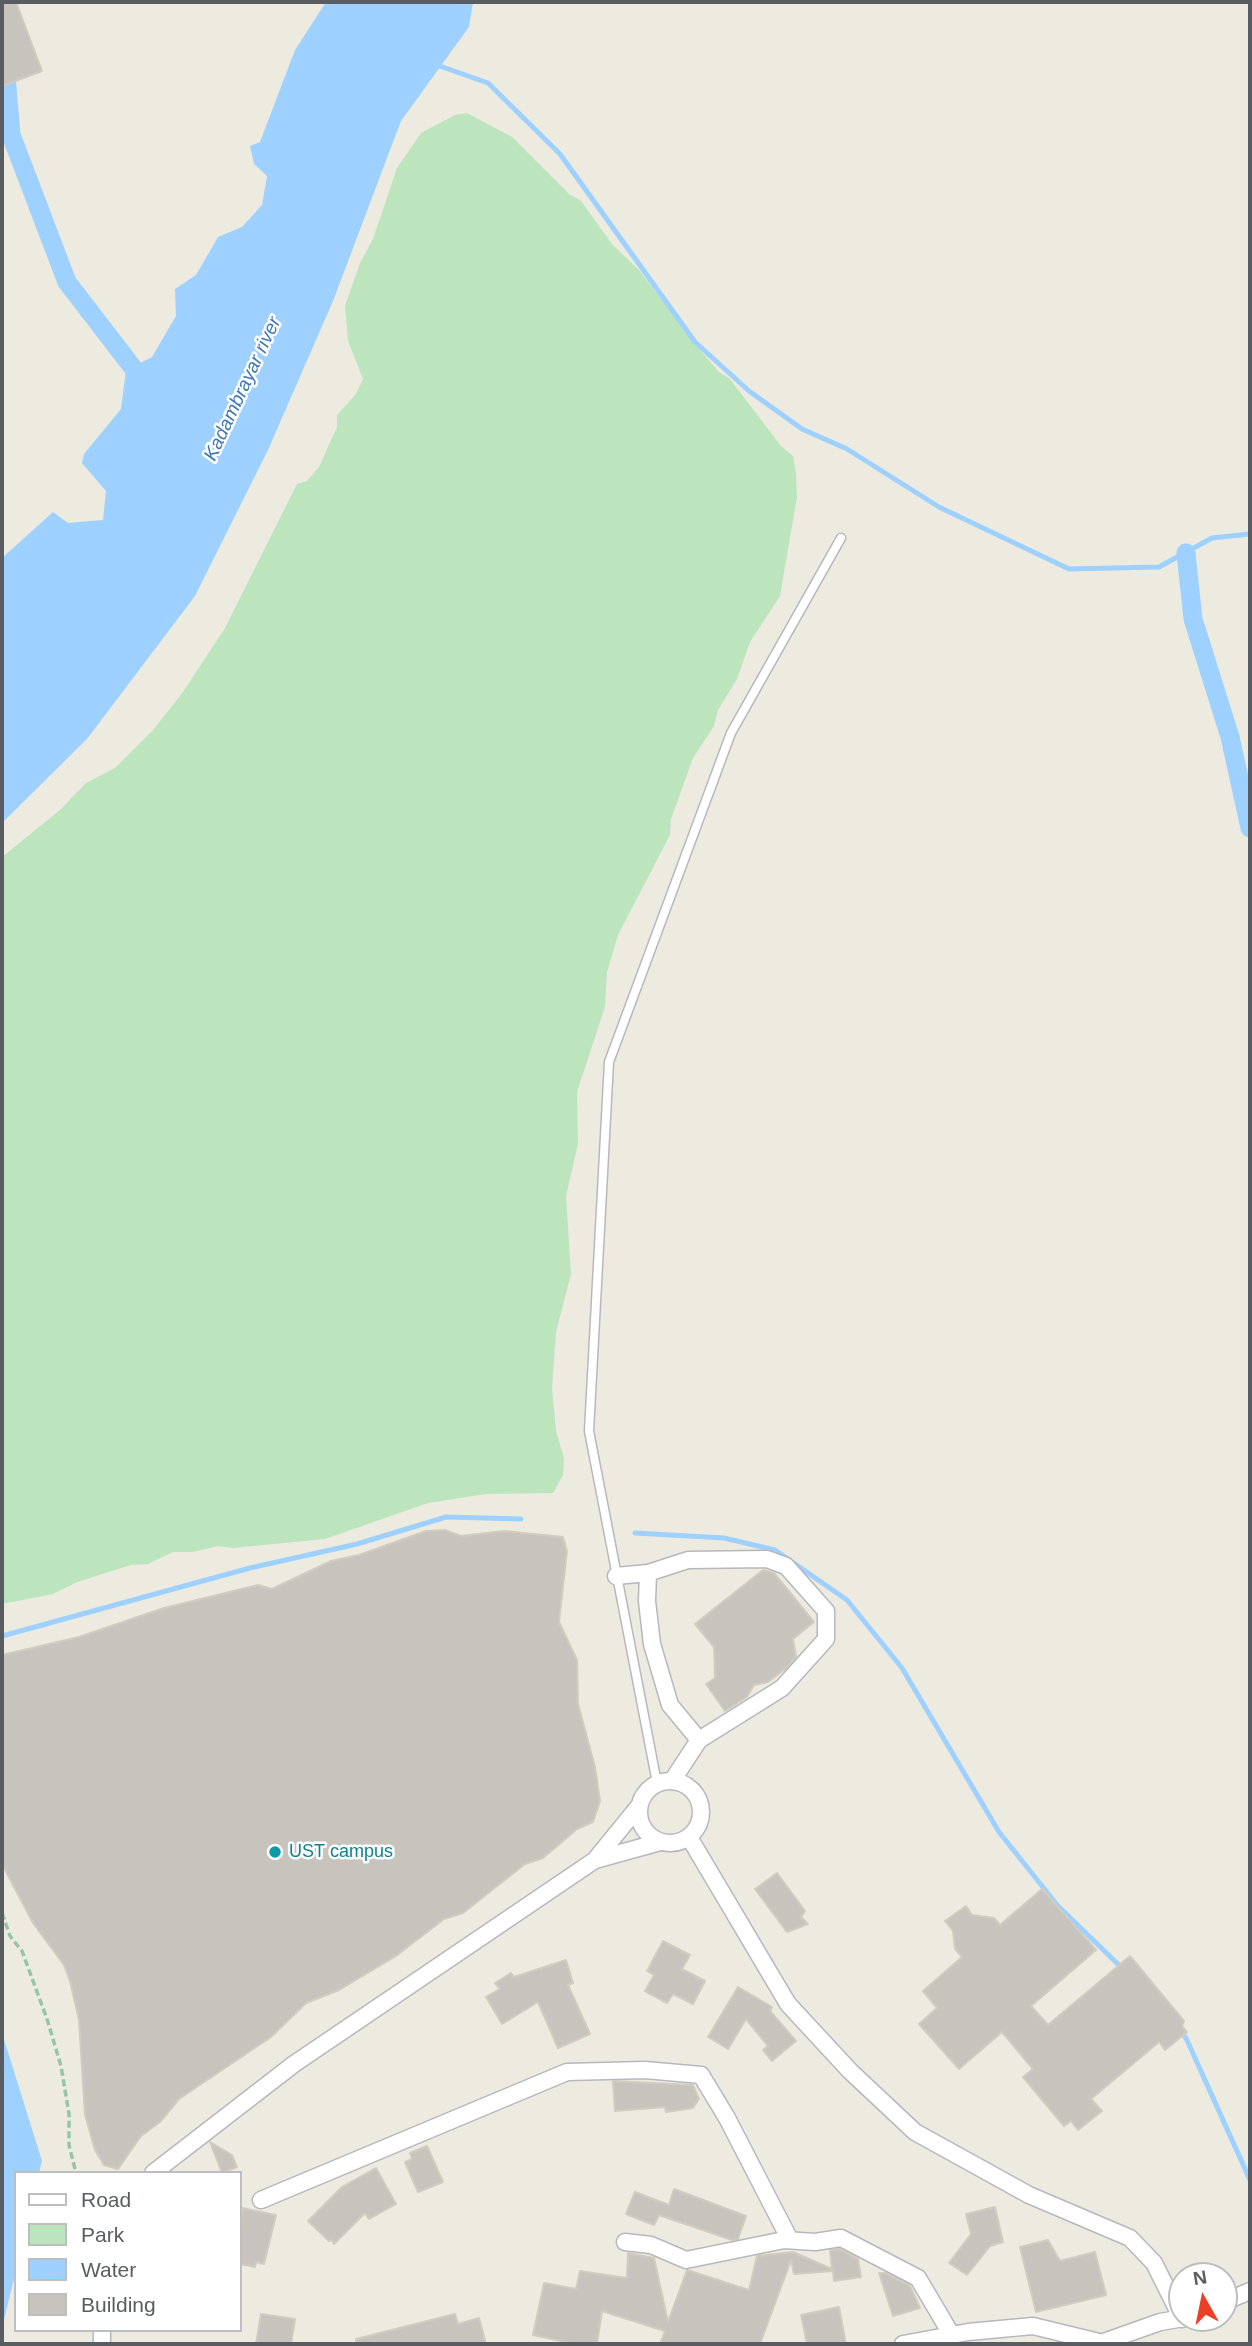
<!DOCTYPE html>
<html>
<head>
<meta charset="utf-8">
<style>
  body { margin:0 }
  #map { position:relative; width:1252px; height:2346px; overflow:hidden; background:#edeae0; font-family:Arial,sans-serif }
  canvas { display:block }
  .frame { position:absolute; inset:0; border:4px solid #595d62; pointer-events:none }
  .legend { position:absolute; left:14px; top:2171px; width:228px; height:161px; box-sizing:border-box; background:#fff; border:2px solid #bdbec0; margin:0; padding:9px 12px; list-style:none; font-size:21px; color:#595d62 }
  .legend li { display:flex; align-items:center; gap:14px; height:35px }
  .legend b { width:35px; border:2px solid #bdbec0 }
  .north { position:absolute; left:1168px; top:2262px; width:70px; height:70px; box-sizing:border-box; background:#fff; border:2px solid #bdbec0; border-radius:50%; rotate:351deg; font-size:19px; font-weight:700; line-height:28px; text-align:center; color:#595d62 }
  .north::after { content:''; display:block; margin:auto; width:24px; height:32px; background:#eb3f28; clip-path:polygon(50% 0,100% 100%,50% 72%,0 100%) }
</style>
</head>
<body>
<div id="map">
<canvas width="1252" height="2346"></canvas>
<div class="frame"></div>
<ul class="legend">
<li><b style="height:9px;background:#fff"></b>Road</li>
<li><b style="height:19px;background:#bce5be"></b>Park</li>
<li><b style="height:19px;background:#9ed1ff"></b>Water</li>
<li><b style="height:19px;background:#c7c4be"></b>Building</li>
</ul>
<div class="north">N</div>
</div>
<script>
const ctx = document.querySelector('canvas').getContext('2d');
ctx.lineJoin = 'round';
function paint(path, color) { ctx.fillStyle = color; ctx.fill(path, 'evenodd'); }
const shape = rows => new Path2D(rows.map(r => 'M' + r).join(''));
function strokePath(path, color, width, dash) { ctx.strokeStyle = color; ctx.lineWidth = width; ctx.lineCap = dash ? 'butt' : 'round'; ctx.setLineDash(dash || []); ctx.stroke(path); }
function write(font, color, halo, rows, align = 'center') {
  ctx.font = font + ' Arial,sans-serif'; ctx.lineWidth = 5; ctx.setLineDash([]); ctx.textBaseline = 'middle'; ctx.strokeStyle = halo; ctx.fillStyle = color; for (const [text, x, y, turn = 0] of rows) {
    ctx.save(); ctx.translate(x, y); ctx.rotate((+turn || 0) * Math.PI / 180); ctx.textAlign = isNaN(turn) ? turn : align; if (halo) ctx.strokeText(text, 0, 0); ctx.fillText(text, 0, 0); ctx.restore();
  }
}
const green = shape([
  [467,113,512,137,569,194,581,201,612,244,640,271,694,343,719,372,730,379,781,446,793,456,796,474,797,497,780,596,750,642,737,679,718,710,714,726,693,758,671,819,670,835,618,935,607,972,605,1007,577,1092,578,1144,566,1196,571,1274,556,1332,552,1388,556,1431,564,1458,563,1475,553,1493,486,1494,428,1503,325,1539,233,1548,218,1546,193,1552,173,1552,148,1564,131,1565,77,1582,53,1594,2,1604,2,857,60,810,86,783,115,768,153,730,183,692,225,628,297,484,307,481,319,467,337,427,337,415,356,394,363,379,348,341,345,306,360,263,373,239,397,168,421,133,455,115]
]);
const water = shape([
  [326,2,473,2,469,27,401,121,333,301,268,450,195,596,87,739,2,823,2,558,53,512,68,523,103,520,106,491,82,463,84,454,121,409,126,370,152,357,176,316,175,289,196,275,218,237,242,227,262,205,267,176,254,164,250,146,260,142,295,50],
  [2,2033,42,2161,39,2173,16,2173,16,2270,2,2328]
]);
const stream = shape([
  [434,64,488,83,560,154,695,342,749,391,802,429,847,449,939,507,1069,569,1159,567,1212,538,1250,534],
  [635,1533,724,1538,775,1550,847,1600,902,1668,999,1832,1058,1906,1124,1970],
  [2,1636,250,1568,357,1544,446,1517,521,1519],
  [1180,2031,1186,2038,1250,2180]
]);
const canal = shape([
  [2,29,11,135,67,282,147,386],
  [1186,553,1193,619,1230,737,1250,828]
]);
const building = shape([
  [2,2,16,2,42,71,2,86,2,2],
  [445,1530,461,1536,504,1531,563,1537,567,1551,559,1622,577,1660,578,1704,595,1767,600,1801,593,1822,577,1829,543,1858,525,1864,463,1913,444,1919,396,1956,339,1990,306,2003,271,2037,179,2099,160,2122,141,2136,118,2169,104,2165,95,2150,85,2115,79,2020,70,1981,64,1965,33,1923,2,1864,2,1655,79,1637,164,1608,258,1585,272,1589,331,1561,359,1555,426,1531,445,1530],
  [763,1570,774,1573,814,1622,793,1639,796,1657,785,1669,768,1682,754,1685,747,1697,725,1711,706,1684,715,1678,714,1647,695,1624,763,1570],
  [777,1873,805,1911,801,1917,808,1924,787,1932,755,1889,777,1873],
  [1042,1889,1096,1950,1031,2006,1048,2025,1130,1956,1184,2021,1182,2026,1187,2032,1165,2050,1159,2042,1091,2099,1102,2111,1078,2130,1071,2121,1064,2126,1023,2077,1033,2069,1002,2032,959,2069,919,2024,937,2008,923,1991,962,1957,955,1949,953,1931,945,1921,966,1906,972,1915,994,1918,1000,1925,1042,1889],
  [663,1941,690,1955,682,1969,705,1981,693,2004,673,1994,667,2003,645,1991,654,1975,647,1971,663,1941],
  [566,1960,573,1983,568,1985,590,2034,558,2048,538,2002,502,2024,486,1997,500,1989,495,1983,511,1973,514,1977,566,1960],
  [738,1987,772,2007,770,2011,796,2041,772,2061,763,2050,768,2046,746,2019,728,2049,708,2037,738,1987],
  [613,2081,693,2085,699,2099,693,2108,666,2112,665,2107,615,2111,613,2081],
  [210,2142,232,2155,237,2167,222,2173,210,2142],
  [427,2146,443,2182,418,2192,405,2162,412,2159,410,2153,427,2146],
  [376,2168,396,2204,369,2219,365,2213,334,2244,332,2240,329,2241,308,2221,342,2187,376,2168],
  [674,2189,746,2216,738,2239,732,2240,659,2215,654,2225,626,2214,635,2192,669,2205,674,2189],
  [995,2207,1003,2242,990,2246,967,2275,949,2263,971,2234,966,2214,995,2207],
  [242,2208,276,2215,264,2264,256,2262,255,2267,240,2264,242,2208],
  [1048,2240,1060,2261,1095,2252,1106,2295,1036,2312,1020,2247,1048,2240],
  [839,2249,858,2259,861,2277,834,2281,833,2271,794,2274,791,2260,760,2344,660,2344,665,2331,602,2311,597,2344,575,2344,533,2335,544,2283,576,2289,580,2271,627,2278,628,2253,654,2258,668,2322,687,2270,749,2290,757,2256,793,2252,832,2269,830,2250,839,2249],
  [879,2273,886,2273,910,2286,920,2308,893,2316,879,2273],
  [839,2307,846,2344,807,2344,801,2315,839,2307],
  [261,2314,295,2319,291,2344,256,2344,261,2314],
  [455,2314,458,2324,479,2318,486,2344,356,2344,356,2339,455,2314]
]);
const path = shape([
  [2,1913,10,1936,22,1951,47,2019,61,2066,69,2114,69,2145,76,2173]
]);
const service = shape([
  [657,1783,589,1431,609,1062,731,733,841,538]
]);
const minor = shape([
  [616,1576,648,1573],
  [672,1781,699,1740,782,1688,826,1639,826,1611,786,1566,767,1559,688,1560,648,1573,647,1601,652,1644,670,1705,699,1740],
  '639 1812a31 31 0 1 1 62 0a31 31 0 1 1-62 0Z',
  [689,1837,788,2004,850,2071,915,2132,1029,2195,1130,2238,1154,2263,1182,2319],
  [595,1860,660,1842],
  [153,2173,294,2064,595,1860,639,1806],
  [261,2200,567,2072,645,2070,701,2075,727,2118,790,2240],
  [625,2242,651,2245,686,2260,784,2240,815,2242,841,2238,918,2278,951,2334],
  [1224,2302,1250,2291],
  [102,2330,102,2344],
  [903,2344,968,2332,1033,2326,1099,2342],
  [1098,2344,1160,2322,1184,2318]
]);
const markers = [
  [275,1852,7,"#0f9aa8"]
];
const cultureNames = [
  ["UST campus",289,1852]
];
const waterNames = [
  ["Kadambrayar river",243,389,-65]
];
paint(green, '#bce5be');
paint(water, '#9ed1ff');
strokePath(stream, '#9ed1ff', 5);
strokePath(canal, '#9ed1ff', 19);
paint(building, '#c7c4be');
strokePath(building, '#d1ccbf', 2);
strokePath(service, '#b6b8be', 11);
strokePath(minor, '#b6b8be', 19);
strokePath(path, '#95c6a5', 3.5, [7, 3.5]);
strokePath(service, '#fff', 8);
strokePath(minor, '#fff', 16);
for (const [x, y, r, color] of markers) { const dot = new Path2D(); dot.arc(x, y, r, 0, 2 * Math.PI); ctx.fillStyle = color; ctx.fill(dot); strokePath(dot, '#fff', 2.5); }
write('18px', '#0d838f', '#fff', cultureNames, 'left');
write('italic 19px', '#3e76ba', '#fff', waterNames);
</script>
</body>
</html>
